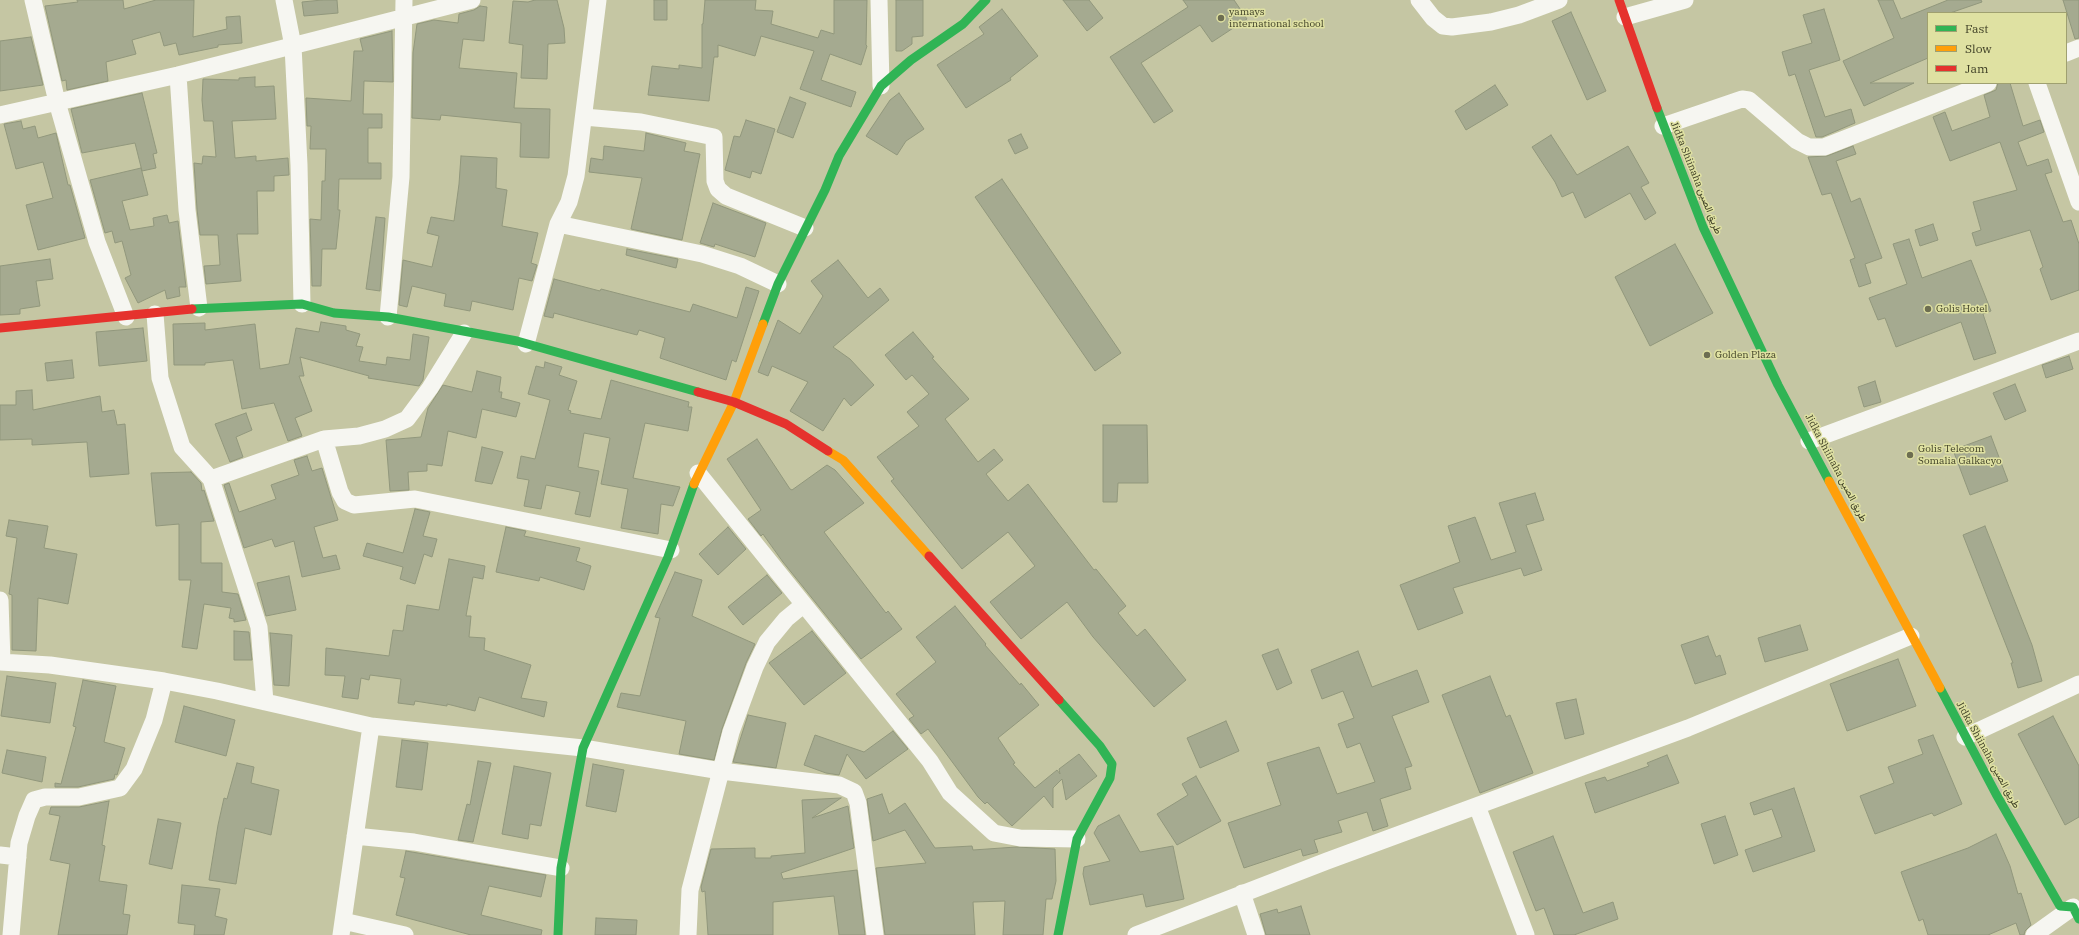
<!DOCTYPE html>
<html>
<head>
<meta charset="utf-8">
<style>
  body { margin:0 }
  #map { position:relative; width:2079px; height:935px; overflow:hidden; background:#c5c6a3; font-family:"IBM Plex Serif",serif }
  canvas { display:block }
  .legend { position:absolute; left:1927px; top:12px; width:140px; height:72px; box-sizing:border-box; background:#dfe1a2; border:1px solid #9fa070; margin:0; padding:5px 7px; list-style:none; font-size:12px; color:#3e3f25 }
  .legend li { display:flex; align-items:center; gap:8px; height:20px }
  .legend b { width:20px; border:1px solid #9fa070 }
</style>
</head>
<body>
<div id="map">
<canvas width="2079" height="935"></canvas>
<ul class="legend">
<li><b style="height:5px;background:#30b455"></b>Fast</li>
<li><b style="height:5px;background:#ff9f0a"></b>Slow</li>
<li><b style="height:5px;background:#e5322d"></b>Jam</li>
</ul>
</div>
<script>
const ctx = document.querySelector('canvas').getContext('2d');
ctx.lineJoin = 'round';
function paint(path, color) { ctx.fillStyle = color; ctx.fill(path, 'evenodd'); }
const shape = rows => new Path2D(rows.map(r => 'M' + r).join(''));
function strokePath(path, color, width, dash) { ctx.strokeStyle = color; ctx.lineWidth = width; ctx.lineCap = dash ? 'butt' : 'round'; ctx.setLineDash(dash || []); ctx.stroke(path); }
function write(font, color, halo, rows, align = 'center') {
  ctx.font = font + ' "IBM Plex Serif",Vazirmatn,serif'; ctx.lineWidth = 3; ctx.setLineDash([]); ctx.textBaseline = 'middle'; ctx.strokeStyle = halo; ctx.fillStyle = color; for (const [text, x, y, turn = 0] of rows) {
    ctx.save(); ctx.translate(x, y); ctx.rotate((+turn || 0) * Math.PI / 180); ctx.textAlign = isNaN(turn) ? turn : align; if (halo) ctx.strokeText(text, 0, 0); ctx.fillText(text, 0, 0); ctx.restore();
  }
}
const building = shape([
  [77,0,123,0,124,9,156,0,194,0,193,37,227,29,226,17,240,16,242,43,218,45,218,47,179,55,176,43,164,46,160,32,132,40,136,54,106,62,108,81,67,90,66,80,62,81,45,6,78,2,77,0],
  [322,0,337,0,338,13,304,16,302,2,322,0],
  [535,0,557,0,564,28,565,43,548,44,547,79,521,78,523,45,509,43,513,1,528,2,535,0],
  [654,0,667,0,667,20,654,20,654,0],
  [705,0,756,0,755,10,773,11,771,24,818,38,821,30,834,34,834,0,867,0,866,45,867,46,861,65,830,54,821,80,856,92,851,107,800,89,814,51,761,36,755,56,718,45,718,57,714,57,709,101,648,95,652,66,679,69,679,65,702,68,702,24,703,24,705,0],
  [896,0,923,0,923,36,912,37,912,44,902,51,896,51,896,0],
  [1063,0,1089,0,1103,18,1087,31,1063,0],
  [1183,0,1234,0,1247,19,1212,42,1200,25,1141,63,1173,111,1154,123,1110,57,1188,7,1183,0],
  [1878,0,1893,0,1901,19,1948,0,1981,0,1982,2,1950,13,1928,13,1928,58,1870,83,1914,83,1864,106,1843,61,1894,38,1878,0],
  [2063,0,2079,0,2079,38,2075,39,2063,0],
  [480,6,487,7,484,41,463,39,459,68,517,73,514,108,550,109,549,158,520,157,521,123,441,115,440,120,412,118,413,53,417,24,434,20,458,23,459,14,474,10,480,6],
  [1002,9,1038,56,1010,78,1011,80,966,108,937,65,984,34,979,27,1002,9],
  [1824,9,1840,60,1809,70,1825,117,1851,109,1855,123,1822,137,1816,137,1795,74,1789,76,1782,52,1812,43,1803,15,1824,9],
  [1571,12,1606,91,1587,100,1552,21,1571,12],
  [392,31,393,82,364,81,363,114,382,114,382,128,368,128,368,163,381,163,381,179,339,179,338,210,340,210,336,249,322,249,321,286,312,286,310,219,321,220,322,181,325,181,326,149,310,149,311,126,307,126,306,98,351,101,354,51,363,51,360,39,392,31],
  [31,37,43,85,0,91,0,41,31,37],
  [255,77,255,87,274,86,276,119,232,121,235,158,256,156,256,161,288,158,289,175,274,176,274,191,257,191,258,234,237,234,241,281,206,284,204,266,220,265,218,235,200,235,197,209,194,163,202,164,203,156,216,157,213,121,204,121,202,100,203,79,239,80,239,78,255,77],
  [1998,83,2010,83,2023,126,2040,120,2044,132,2018,142,2027,166,2048,159,2052,172,2045,174,2063,222,2071,220,2079,244,2079,290,2051,300,2040,269,2043,267,2030,230,1976,246,1972,233,1981,230,1973,202,2017,190,2000,142,1950,161,1933,117,1945,112,1952,131,1990,117,1984,95,1996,90,1998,83],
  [1495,85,1508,105,1466,130,1455,111,1495,85],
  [142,93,157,153,153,154,156,168,142,171,135,143,82,153,71,109,142,93],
  [899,93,924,129,906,141,897,155,866,136,890,100,899,93],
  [790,97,806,103,793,138,777,132,790,97],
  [746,120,775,129,761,174,752,171,750,178,725,170,734,136,740,137,746,120],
  [21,121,23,129,35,126,38,138,56,133,68,185,70,185,85,238,38,250,26,205,53,198,43,162,16,169,4,124,21,121],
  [646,133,686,143,684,151,700,154,682,240,631,229,642,178,589,172,591,158,603,160,604,146,644,151,646,133],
  [1021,134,1028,148,1015,154,1008,140,1021,134],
  [1551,135,1577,175,1628,146,1649,183,1641,187,1656,213,1645,220,1630,193,1585,218,1573,192,1562,197,1555,182,1532,147,1551,135],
  [1853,146,1856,154,1836,161,1851,202,1860,198,1882,258,1865,264,1871,283,1859,287,1850,260,1855,258,1831,193,1822,195,1808,157,1827,156,1853,146],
  [461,156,497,158,496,188,507,190,502,226,538,233,531,263,537,265,532,281,519,278,513,310,472,301,470,311,444,306,446,294,412,286,407,307,399,305,403,260,432,267,439,236,427,233,431,217,454,221,459,184,461,156],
  [141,168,148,195,122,201,130,230,154,226,153,218,167,215,169,223,178,221,186,287,179,287,180,296,167,299,165,290,138,303,125,278,131,275,122,241,115,243,112,231,105,233,90,180,141,168],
  [1002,179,1121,353,1095,371,975,197,1002,179],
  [713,203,766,223,755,257,715,244,714,247,700,243,713,203],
  [376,217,385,218,380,291,366,289,376,217],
  [1933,224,1938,240,1920,246,1915,230,1933,224],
  [1909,239,1922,278,1971,260,1991,311,1983,314,1996,353,1974,360,1961,322,1896,347,1885,318,1878,320,1869,298,1907,284,1893,244,1909,239],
  [1675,244,1713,313,1650,346,1615,277,1675,244],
  [627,249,678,259,676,268,626,255,627,249],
  [50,259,53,279,36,281,40,306,20,309,20,314,0,315,0,266,50,259],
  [838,260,868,298,880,288,889,300,833,347,850,359,874,385,851,406,844,398,823,431,790,411,808,382,772,366,768,376,758,372,778,320,800,334,823,296,811,281,838,260],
  [554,279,600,291,601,289,690,312,693,304,737,318,746,287,759,291,736,362,732,360,726,380,660,358,665,338,639,330,637,335,554,313,553,318,544,316,554,279],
  [321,322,346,326,346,330,360,334,356,346,363,347,359,361,386,365,387,357,410,360,413,334,429,337,423,380,419,386,368,378,369,376,300,357,304,376,299,376,312,411,295,418,302,436,288,441,274,403,242,409,233,360,205,363,205,365,174,365,173,324,205,323,205,330,255,324,260,369,289,364,296,328,319,332,321,322],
  [143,328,147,361,99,366,96,332,143,328],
  [913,332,934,357,932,358,969,399,945,419,978,462,994,449,1003,460,986,474,1008,501,1028,484,1094,570,1096,569,1126,606,1118,613,1137,636,1145,629,1186,680,1154,707,1093,637,1067,602,1021,639,1015,632,990,602,1035,566,1008,532,962,569,891,481,894,479,877,457,919,426,907,412,929,394,912,375,906,380,885,355,913,332],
  [2069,356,2073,369,2046,378,2042,365,2069,356],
  [72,360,74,378,47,381,45,363,72,360],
  [545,362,562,367,559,375,577,381,568,410,571,411,570,413,601,419,611,380,689,402,688,407,692,407,688,431,645,423,633,478,680,487,673,506,661,504,658,534,621,528,628,489,601,484,610,438,584,433,578,467,599,471,590,517,575,514,580,492,546,485,541,509,524,506,529,480,517,478,521,456,535,459,550,400,528,394,536,366,544,368,545,362],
  [477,371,501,377,499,392,502,392,501,398,520,403,516,417,482,409,476,438,448,431,442,466,427,464,427,471,408,472,409,490,390,491,386,440,421,437,428,408,443,385,472,392,477,371],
  [1875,381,1881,402,1864,407,1858,387,1875,381],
  [2015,384,2026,411,2005,420,1993,393,2015,384],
  [32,390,33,410,100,396,102,412,114,410,117,425,125,424,129,474,90,477,87,442,32,445,32,439,0,440,0,405,16,405,16,391,32,390],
  [246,413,252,430,236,437,243,457,230,462,215,424,246,413],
  [1103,425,1147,425,1148,483,1118,483,1117,502,1103,502,1103,425],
  [1991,436,2008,481,1970,495,1953,450,1991,436],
  [757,439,790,489,792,490,827,465,835,470,864,503,824,532,886,613,888,611,902,629,861,659,783,562,765,537,763,534,761,536,748,519,761,510,727,459,757,439],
  [482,447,503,452,492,484,475,481,482,447],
  [307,456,312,471,322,468,338,520,314,527,323,558,336,555,340,569,302,577,294,541,275,547,272,539,244,548,224,485,229,483,239,512,276,499,271,485,299,475,294,460,307,456],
  [191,472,201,483,202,491,204,490,214,521,201,522,201,563,222,563,222,592,238,594,246,620,234,622,234,619,229,618,231,608,204,604,197,649,182,647,191,580,179,580,179,524,156,526,151,473,191,472],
  [1535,493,1544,520,1526,525,1542,570,1524,576,1521,568,1453,588,1463,613,1418,630,1400,585,1460,562,1448,526,1475,517,1491,560,1516,552,1499,503,1535,493],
  [415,509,430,512,423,536,437,539,432,557,424,554,415,584,400,579,403,567,363,556,367,543,403,553,415,509],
  [9,520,48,526,44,548,77,554,68,604,38,598,36,651,12,650,12,595,9,594,17,538,6,536,9,520],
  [1985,526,2032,645,2042,681,2018,688,2011,663,2013,663,1963,535,1985,526],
  [506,527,526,531,524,536,580,548,576,561,591,566,584,590,540,577,539,581,496,572,506,527],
  [728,527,746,549,718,575,699,554,728,527],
  [449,559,485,566,483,579,473,577,466,616,471,616,469,637,485,638,484,650,531,665,521,698,547,702,544,717,479,697,475,711,447,704,447,706,415,701,414,705,398,703,401,679,370,675,369,680,361,678,358,699,342,697,345,676,325,675,326,648,389,656,393,630,403,631,407,605,439,610,449,559],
  [675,572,702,580,692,616,755,644,746,663,722,729,714,760,679,754,686,721,617,707,621,693,640,696,660,618,655,617,675,572],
  [767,575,782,593,743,625,728,607,767,575],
  [289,576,296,610,266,616,257,583,289,576],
  [955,606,986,644,985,645,1020,685,1021,683,1039,705,998,738,1015,763,1013,764,1035,788,1057,770,1060,774,1059,769,1079,754,1097,776,1066,800,1062,779,1053,788,1053,808,1044,796,1012,826,987,802,985,804,978,797,928,729,921,734,909,719,914,716,896,694,936,662,916,637,955,606],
  [1800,625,1808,650,1765,662,1758,638,1800,625],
  [234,631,249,632,252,660,234,660,234,631],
  [812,631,846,673,804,705,769,663,812,631],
  [270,633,292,635,289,686,274,685,270,633],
  [1708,636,1716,657,1720,655,1726,674,1695,684,1681,645,1708,636],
  [1278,649,1292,683,1277,690,1262,655,1278,649],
  [1358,651,1372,687,1417,670,1429,702,1392,716,1412,766,1405,768,1411,789,1380,799,1388,826,1373,831,1367,812,1338,821,1342,832,1314,840,1318,852,1303,856,1301,849,1244,868,1228,823,1281,805,1267,763,1319,747,1337,794,1375,782,1360,743,1347,748,1338,724,1354,718,1343,691,1322,699,1311,670,1358,651],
  [1898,659,1916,706,1847,731,1830,684,1898,659],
  [7,676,56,683,50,723,1,716,7,676],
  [1490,676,1506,717,1510,715,1533,773,1480,793,1442,695,1490,676],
  [83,680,116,686,104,742,125,748,117,775,115,774,114,779,78,787,55,787,55,783,61,784,76,727,73,726,83,680],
  [1576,699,1584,734,1565,739,1556,703,1576,699],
  [184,706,235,720,226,756,175,742,184,706],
  [748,715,786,723,776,768,733,762,748,715],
  [2053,716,2079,766,2079,817,2065,825,2018,734,2053,716],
  [1226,721,1239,751,1200,768,1187,738,1226,721],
  [893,731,908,749,866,779,847,754,839,775,826,773,804,765,815,735,864,752,893,731],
  [1933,735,1962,804,1934,816,1932,813,1875,834,1860,796,1894,783,1888,767,1923,754,1918,740,1933,735],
  [402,740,428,743,422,790,396,787,402,740],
  [7,750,46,757,42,782,2,773,7,750],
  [1667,755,1679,783,1595,813,1585,783,1605,777,1607,781,1649,766,1647,763,1667,755],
  [478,761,491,763,473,842,458,840,467,804,470,805,478,761],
  [237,763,254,767,251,783,279,790,271,835,245,828,236,884,209,880,218,825,224,798,227,799,237,763],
  [593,764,624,770,616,812,586,806,593,764],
  [514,766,551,773,541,826,530,824,528,839,502,834,514,766],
  [1196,776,1221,821,1177,845,1157,814,1188,795,1182,784,1196,776],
  [1794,788,1815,851,1753,872,1745,850,1782,837,1772,809,1754,815,1750,803,1794,788],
  [882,794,889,814,905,803,935,848,972,846,973,850,1016,847,1055,849,1056,881,1052,899,1046,899,1043,935,1003,935,1005,901,973,902,975,935,885,935,876,868,926,863,905,830,873,841,867,799,882,794],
  [841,798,812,818,848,806,854,848,781,873,783,879,857,870,865,935,839,935,834,896,773,902,773,935,708,935,705,891,702,892,701,887,711,849,755,848,755,858,771,858,771,856,805,853,802,800,841,798],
  [109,801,102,845,105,846,99,881,127,885,123,914,130,915,127,935,58,935,70,864,50,860,60,816,49,814,51,807,79,807,109,801],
  [1119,815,1140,852,1173,846,1184,899,1146,907,1143,894,1090,905,1083,874,1084,867,1110,861,1094,833,1098,826,1119,815],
  [1725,816,1738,855,1714,864,1701,824,1725,816],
  [158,819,181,823,172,869,149,864,158,819],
  [1996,834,2010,866,2018,894,2021,893,2031,925,2025,931,2024,935,2020,935,2016,923,1988,935,1928,935,1923,919,1919,921,1901,872,1968,848,1996,834],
  [1553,836,1583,913,1613,902,1618,919,1574,935,1554,935,1544,908,1536,911,1513,852,1553,836],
  [406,851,546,875,541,897,489,886,481,915,542,930,541,935,471,935,396,915,405,878,400,877,406,851],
  [182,885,220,889,215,916,227,919,224,935,194,935,195,925,178,923,182,885],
  [1301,906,1310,935,1266,935,1260,914,1277,909,1278,913,1301,906],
  [596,918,637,920,636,935,595,935,596,918]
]);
const street = shape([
  [33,0,57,102,97,242,126,317],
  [284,0,293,46,299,165,302,304],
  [879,0,881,86],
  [1419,0,1433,18,1443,26,1452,27,1491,22,1519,15,1559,0],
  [1625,17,1685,0],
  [2066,53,2079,48],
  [178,75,187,210,199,308],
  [2037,83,2079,202],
  [0,115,178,75,472,0],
  [584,117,641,122,714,137,715,181,718,189,726,196,805,228],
  [1663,126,1742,99,1749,100,1797,141,1809,147,1824,147,1988,83],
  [558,224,702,254,740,266,778,284],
  [155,314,160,378,182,447,211,479,259,627,265,702],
  [388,317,401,177,404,0],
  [464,333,430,388,407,419,385,429,359,436,324,439,340,492,345,501,354,505,415,499,671,550],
  [526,344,558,224,569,202,576,176,598,0],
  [1809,441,2079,341],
  [698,473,930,761,950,793,994,833,1020,838,1077,839],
  [211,479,324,439],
  [0,600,2,662],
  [0,662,50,665,164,681,217,691,371,726,583,748,721,771,839,785,854,792,858,803,875,935],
  [1965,737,2079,684],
  [1477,806,1526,935],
  [355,836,414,842,561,868],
  [0,855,18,857],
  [1242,893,1256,935],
  [343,921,405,935],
  [11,935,19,843,27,816,34,800,45,797,79,797,120,788,134,769,154,720,164,681],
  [341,935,371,726],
  [688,935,690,890,731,732,755,667,767,642,786,619,803,605],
  [1136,935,1327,861,1688,728,1911,636],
  [2034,935,2073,907]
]);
const fast = shape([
  [1657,108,1703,227,1778,385,1829,481],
  [192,309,302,304,334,313,388,317,517,341,698,392],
  [763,324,778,284,825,190,839,156,881,86,911,60,963,24,986,0],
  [1940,688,1996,794,2060,906,2073,907,2079,919],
  [558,935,561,868,583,748,668,557,694,484],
  [1058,935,1077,839,1110,778,1112,764,1100,746,1059,700]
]);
const slow = shape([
  [828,451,843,460,929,556],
  [1829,481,1940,688],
  [694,484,734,402,763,324]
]);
const jam = shape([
  [1619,0,1657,108],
  [0,328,192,309],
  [698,392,734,402,786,424,828,451],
  [929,556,1059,700]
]);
const markers = [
  [1221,18,4,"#6d6e51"],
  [1928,309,4,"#6d6e51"],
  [1707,355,4,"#6d6e51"],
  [1910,455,4,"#6d6e51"]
];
const poiNames = [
  ["yamays",1229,12],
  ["international school",1229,24],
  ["Golis Hotel",1936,309],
  ["Golden Plaza",1715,355],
  ["Golis Telecom",1918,449],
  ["Somalia Galkacyo",1918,461]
];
const streetNames = [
  ["Jidka Shiinaha طريق الصين",1696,178,68],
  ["Jidka Shiinaha طريق الصين",1836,468,62],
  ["Jidka Shiinaha طريق الصين",1988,755,61]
];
paint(building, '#a5aa90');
strokePath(building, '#91977c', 1);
strokePath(street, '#f6f6f1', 17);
strokePath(fast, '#30b455', 9);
strokePath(slow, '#ff9f0a', 9);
strokePath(jam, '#e5322d', 9);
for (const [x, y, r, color] of markers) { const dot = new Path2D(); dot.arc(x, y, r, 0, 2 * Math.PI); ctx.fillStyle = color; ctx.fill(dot); strokePath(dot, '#dfe1a2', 1.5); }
write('10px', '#3e3f25', '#dfe1a2', poiNames, 'left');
write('10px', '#3e3f25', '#dfe1a2', streetNames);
</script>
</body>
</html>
